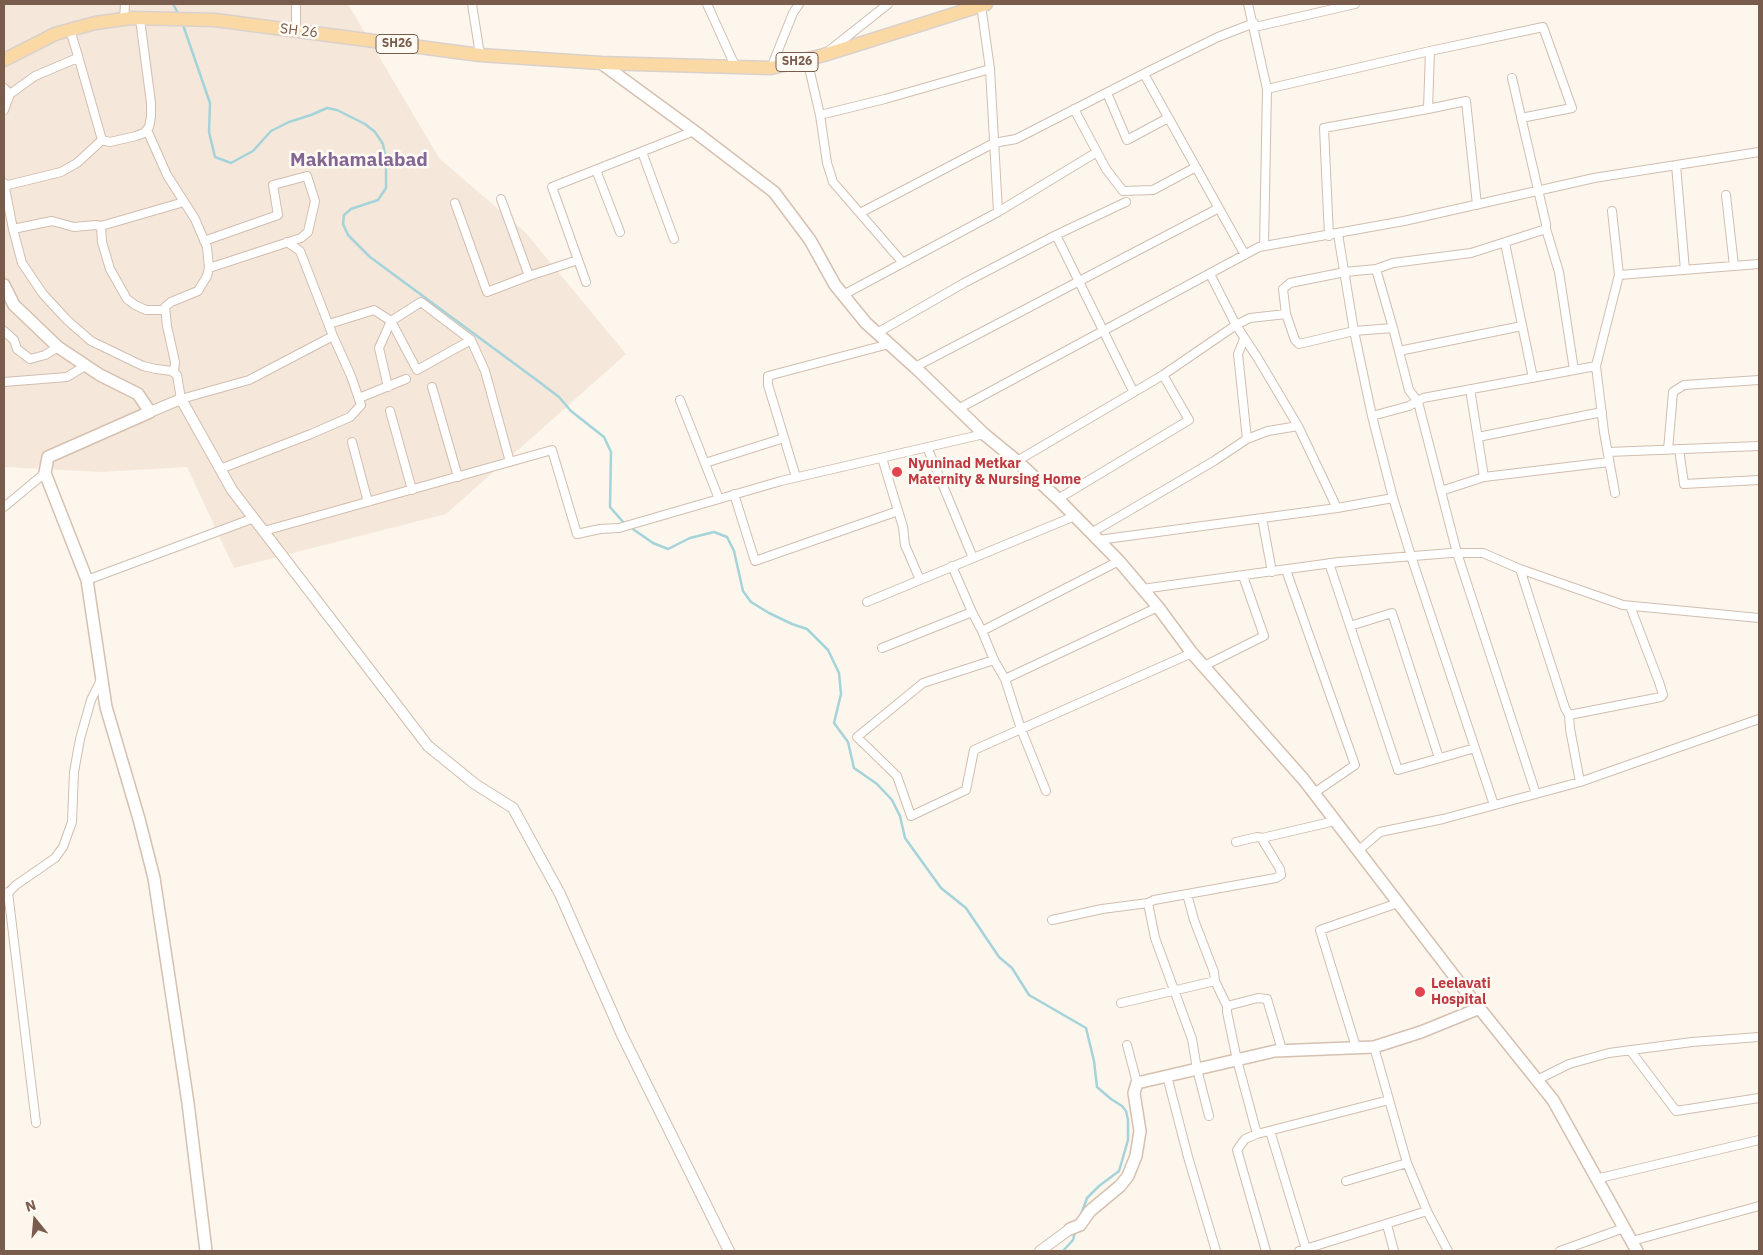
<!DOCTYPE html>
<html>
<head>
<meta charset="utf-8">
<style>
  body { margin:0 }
  #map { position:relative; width:1763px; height:1255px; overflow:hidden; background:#fdf6ec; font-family:"IBM Plex Sans",sans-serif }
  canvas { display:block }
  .frame { position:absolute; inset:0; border:5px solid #7a5c4d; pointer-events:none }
  .north { position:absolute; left:10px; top:1195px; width:50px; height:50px; -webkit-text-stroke:4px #fffaf3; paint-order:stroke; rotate:343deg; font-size:14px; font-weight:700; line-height:20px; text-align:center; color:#7a5c4d }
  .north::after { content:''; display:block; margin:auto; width:18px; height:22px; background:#7a5c4d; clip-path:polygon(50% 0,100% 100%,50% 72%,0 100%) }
</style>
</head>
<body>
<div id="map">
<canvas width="1763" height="1255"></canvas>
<div class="frame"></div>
<div class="north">N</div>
</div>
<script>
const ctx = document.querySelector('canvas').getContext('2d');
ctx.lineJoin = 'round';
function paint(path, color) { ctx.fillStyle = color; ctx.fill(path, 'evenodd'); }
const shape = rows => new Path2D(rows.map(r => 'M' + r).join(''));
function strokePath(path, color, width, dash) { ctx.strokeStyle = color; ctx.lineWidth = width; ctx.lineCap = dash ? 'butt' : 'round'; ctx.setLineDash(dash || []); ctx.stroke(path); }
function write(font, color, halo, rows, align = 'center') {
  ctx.font = font + ' "IBM Plex Sans",sans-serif'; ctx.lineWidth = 5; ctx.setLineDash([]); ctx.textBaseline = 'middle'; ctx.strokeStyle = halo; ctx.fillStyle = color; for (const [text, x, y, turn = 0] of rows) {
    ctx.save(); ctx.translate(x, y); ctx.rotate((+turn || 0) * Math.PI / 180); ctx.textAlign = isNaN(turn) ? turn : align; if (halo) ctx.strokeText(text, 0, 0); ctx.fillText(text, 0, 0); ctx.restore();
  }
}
const residential = shape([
  [4,4,348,4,439,158,526,233,626,354,446,514,234,568,187,467,102,472,4,467]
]);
const stream = shape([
  [173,4,179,15],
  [182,22,210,103,209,132,215,157,231,163,253,151,271,131,289,122,311,115,327,108,337,110,365,124,375,132,383,144,386,161,386,188,378,200,351,209,344,215,343,224,348,235,370,257,538,381,559,397,571,411,604,437,611,452,610,507,624,523,653,543,668,549,690,538,714,532,727,537,734,551,743,591,751,602,769,613,792,624,807,629,828,650,839,673,841,694,834,723,848,742,854,768,877,784,892,800,900,816,905,838,941,888,966,908,999,957,1012,968,1029,995,1086,1028,1094,1061,1097,1087,1111,1099,1122,1106,1126,1111,1128,1120,1128,1140,1119,1171,1099,1186,1087,1198,1080,1217],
  [1063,1251,1073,1240,1075,1232]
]);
const minor = shape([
  [296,4,296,30],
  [472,4,480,55],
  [707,4,736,68],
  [1248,4,1267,89,1264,246],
  [124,19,125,4],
  [1255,27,1355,4],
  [830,50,888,4],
  [807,59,820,115,827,163,833,182,903,263],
  [771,68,793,13,799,4],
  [1144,74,1245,255],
  [1512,78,1546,224,1546,229,1559,272,1574,370],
  [4,88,10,94,4,110],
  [1267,89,1430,51,1543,27,1572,108,1521,118],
  [1107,93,1127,140,1168,118],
  [10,94,35,76,75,59,78,56,70,30],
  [1074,109,1106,169,1123,191,1153,190,1196,167],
  [1428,109,1466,101,1477,205],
  [820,115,885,99,990,69],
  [147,130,167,175,195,219,207,247,209,268,207,276,198,291,171,302,165,307,167,326,175,362,174,373],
  [102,140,110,142,136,136,144,133,149,127,151,117,151,103,140,19],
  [642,152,674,239],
  [1676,165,1685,270],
  [596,170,620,232],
  [4,183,13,229,22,263,43,294,67,320,91,341,143,366,156,369,172,371,177,375,181,399,249,380,333,336,300,251,287,242],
  [4,186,61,172,77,163,102,140,78,56],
  [1726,195,1734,266],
  [501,199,529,276,578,260],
  [455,203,487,292,529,276],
  [1612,211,1619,275],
  [998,212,1097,152],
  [860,213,994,143,1016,139,1151,70,1218,37,1254,23],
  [13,229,52,221,74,227,96,225,101,226],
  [1338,234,1354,331,1372,416,1393,498,1411,556,1494,805],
  [1056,235,1133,391],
  [1329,236,1324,128,1428,109,1430,51],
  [204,241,278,215,273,185,307,176,315,201,308,232,301,238,209,268],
  [1505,243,1533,378],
  [1376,269,1393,263,1471,253,1546,229],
  [1210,274,1236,325,1250,318,1286,314],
  [586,282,552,187,694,131],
  [843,295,998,212,990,69,981,5],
  [165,310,146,310,135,305,127,299,110,269,102,242,101,226,184,202],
  [329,324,374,310,391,321,417,370,471,340],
  [1393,328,1376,269,1345,272,1290,283,1283,289,1286,314,1295,340,1299,344,1354,331,1393,328,1409,390,1418,402,1457,553,1536,794],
  [4,331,14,340,17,349,30,359,45,355,58,347],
  [877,333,964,283,1056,235,1126,202],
  [1244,339,1238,354,1247,439],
  [1399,351,1522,326],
  [915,367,1219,208],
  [4,382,67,377,85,366],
  [388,387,379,348,391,321,421,302,471,340,485,371,510,462],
  [432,387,458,477],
  [1470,389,1484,477],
  [359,398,406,379],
  [680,400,719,499],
  [958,409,1259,247,1404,221,1594,178,1759,152],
  [390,411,412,490],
  [1372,416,1409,406,1423,398,1596,366],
  [1478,437,1602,412],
  [352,442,368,502],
  [927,447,973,558],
  [1679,449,1684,484,1759,480],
  [1668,450,1673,392,1684,385,1759,380],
  [1608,452,1759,446],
  [882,458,903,527,905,545,920,580,1075,516],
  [1017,461,1163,375,1236,325,1257,357,1298,426,1337,508],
  [705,463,784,438],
  [220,469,311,434,350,417,361,405,351,376,333,336],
  [796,477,768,385,768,376,889,344],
  [1441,491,1484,477,1609,462],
  [1615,493,1604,432,1596,366,1619,275,1759,264],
  [734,494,755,561,898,511],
  [1058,499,1189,420,1163,375],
  [4,507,45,473],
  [1262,518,1272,572],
  [264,531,552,450,577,534,600,529,619,528,781,481,984,434],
  [1091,533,1214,461,1247,439,1268,431,1298,426],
  [1098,540,1337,508,1393,498],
  [1329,563,1398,770,1475,748],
  [952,566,972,612,982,631,994,660,1005,679,1158,607],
  [1520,569,1565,708,1569,715,1570,729,1580,782],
  [1286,570,1355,765,1314,793],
  [87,580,254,518],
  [1142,589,1339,562,1451,553,1483,553,1520,569,1623,605,1759,618],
  [867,602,920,580],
  [1350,626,1392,613,1439,758],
  [982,631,1119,561],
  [882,648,972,612],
  [994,660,923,683,857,737,897,776,911,816,966,790,974,750,1021,729,1046,791],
  [1204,666,1264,636,1243,576],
  [1005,679,1021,729,1192,653],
  [1569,715,1661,697,1663,695,1659,682,1630,606],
  [1236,842,1257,837,1262,838,1335,821],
  [1358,851,1380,832,1443,819,1580,782,1759,719],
  [8,892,36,1123],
  [1187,894,1194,920,1214,972,1215,981,1227,1006,1227,1012,1237,1060,1257,1134],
  [4,897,16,885,55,858,63,847,72,822,74,772,80,739,91,700,101,680],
  [1148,903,1155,938,1192,1039,1197,1069,1209,1116],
  [1052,920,1102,909,1148,903,1154,900,1276,878,1281,875,1280,869,1263,841,1262,838],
  [1121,1003,1215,981],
  [1227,1006,1258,998,1267,999,1282,1050],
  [1127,1045,1137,1083],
  [1356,1047,1320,930,1398,903],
  [1374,1047,1407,1163,1427,1211,1448,1251],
  [1630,1050,1676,1111,1759,1098],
  [1167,1076,1188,1157,1216,1251],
  [1537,1080,1569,1064,1609,1053,1692,1042,1759,1037],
  [1270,1131,1306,1249],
  [1596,1179,1759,1140],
  [1346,1181,1407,1163],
  [1387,1225,1394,1251],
  [1632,1241,1759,1206],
  [1266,1251,1237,1150,1245,1139,1257,1134,1389,1100],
  [1299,1251,1427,1211],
  [1560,1251,1624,1228]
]);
const tertiary = shape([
  [150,412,181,399,232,490,428,746,475,784,513,808,560,894,622,1035,729,1251],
  [1040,1251,1070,1229]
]);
const secondary = shape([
  [601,63,694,131,774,192,810,240,835,285,866,323,918,370,984,434,1017,461,1058,499,1119,561,1158,607,1192,653,1304,780,1468,994,1553,1100,1637,1251],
  [4,285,14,305,58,347,100,375,138,394,150,412,48,457,45,473,87,580,106,707,139,819,154,878,188,1103,206,1251],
  [1070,1229,1080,1225,1090,1211,1120,1186,1128,1176,1136,1156,1140,1131,1134,1093,1137,1083,1275,1051,1374,1047,1421,1032,1480,1008]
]);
const primary = shape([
  [4,60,55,34,95,23,132,18,215,20,480,55,601,63,771,68,824,55,986,4]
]);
const markers = [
  [897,472,6,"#e0444e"],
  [1420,992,6,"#e0444e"]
];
const shields = [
  [397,44,42],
  [797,62,42]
];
const shieldNames = [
  ["SH26",397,44],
  ["SH26",797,62]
];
const streetNames = [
  ["SH 26",299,31,7]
];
const healthNames = [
  ["Nyuninad Metkar",908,464],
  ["Maternity & Nursing Home",908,480],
  ["Leelavati",1431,984],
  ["Hospital",1431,1000]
];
const districtNames = [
  ["Makhamalabad",359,161]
];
paint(residential, '#f5e8da');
strokePath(stream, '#a5d3da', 2.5);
strokePath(minor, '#d1beb0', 10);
strokePath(tertiary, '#d1beb0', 12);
strokePath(secondary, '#d6c0b0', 14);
strokePath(primary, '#dad1cd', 15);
strokePath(minor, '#fff', 8);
strokePath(tertiary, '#fff', 10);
strokePath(secondary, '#fff', 11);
strokePath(primary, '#fbd9a5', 12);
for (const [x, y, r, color] of markers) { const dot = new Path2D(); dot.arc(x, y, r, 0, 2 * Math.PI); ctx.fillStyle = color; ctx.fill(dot); strokePath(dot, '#fffaf3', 2); }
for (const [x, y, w] of shields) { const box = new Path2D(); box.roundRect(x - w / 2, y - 9.5, w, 19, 4); ctx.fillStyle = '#fffaf3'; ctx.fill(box); strokePath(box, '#7a5c4d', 1); }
write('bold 12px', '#7a5c4d', null, shieldNames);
write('14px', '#7a5c4d', '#fffaf3', streetNames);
write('bold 14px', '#be3a42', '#fffaf3', healthNames, 'left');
write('bold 19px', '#846695', '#fffaf3', districtNames);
</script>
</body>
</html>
